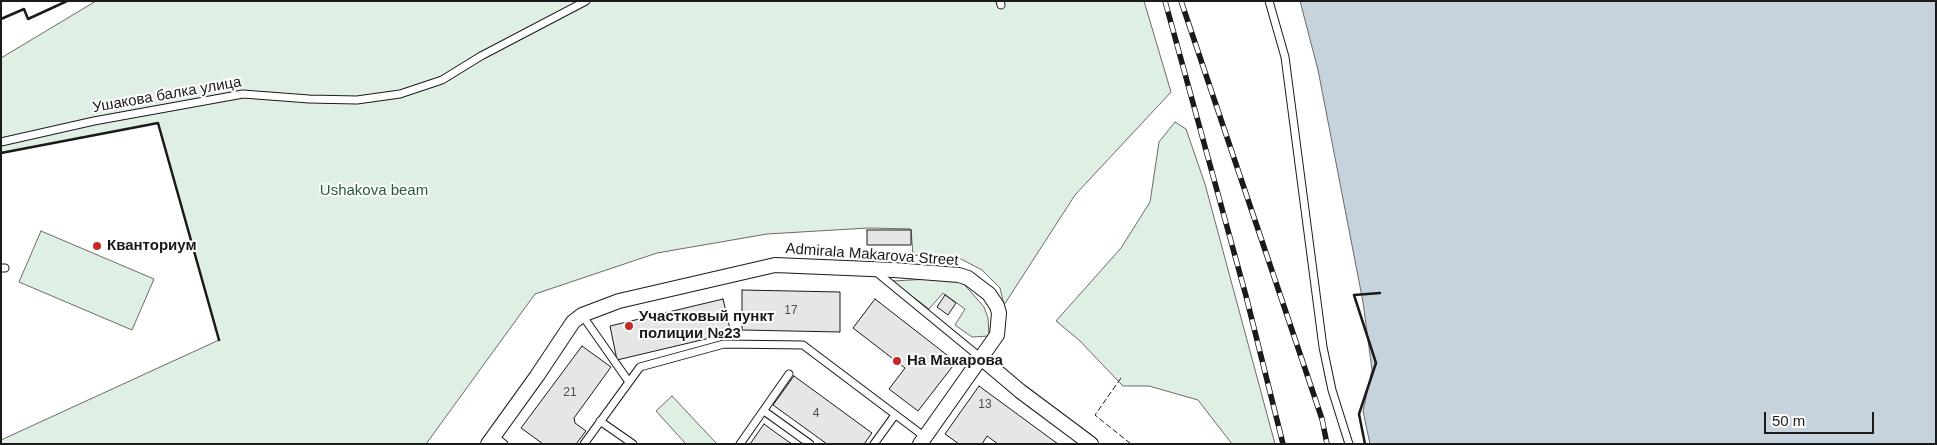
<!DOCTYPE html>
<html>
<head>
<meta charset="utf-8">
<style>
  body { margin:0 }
  #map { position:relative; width:1937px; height:445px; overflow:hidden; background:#fff; font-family:Arial,sans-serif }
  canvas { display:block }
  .frame { position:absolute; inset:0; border:2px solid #1a1a1a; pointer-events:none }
  .scale { position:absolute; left:1764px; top:412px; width:110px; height:22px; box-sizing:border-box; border:2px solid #1a1a1a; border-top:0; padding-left:6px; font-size:15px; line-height:18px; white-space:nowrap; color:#1a1a1a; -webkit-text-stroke:4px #fff; paint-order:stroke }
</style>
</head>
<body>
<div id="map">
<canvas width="1937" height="445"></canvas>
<div class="frame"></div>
<div class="scale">50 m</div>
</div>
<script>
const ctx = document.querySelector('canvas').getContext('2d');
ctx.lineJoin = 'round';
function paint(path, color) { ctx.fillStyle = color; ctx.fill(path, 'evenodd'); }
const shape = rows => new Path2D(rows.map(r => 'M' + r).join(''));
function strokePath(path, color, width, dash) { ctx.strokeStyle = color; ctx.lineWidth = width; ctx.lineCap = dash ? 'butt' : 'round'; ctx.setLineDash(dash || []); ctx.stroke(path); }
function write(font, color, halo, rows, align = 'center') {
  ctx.font = font + ' Arial,sans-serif'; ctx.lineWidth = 4; ctx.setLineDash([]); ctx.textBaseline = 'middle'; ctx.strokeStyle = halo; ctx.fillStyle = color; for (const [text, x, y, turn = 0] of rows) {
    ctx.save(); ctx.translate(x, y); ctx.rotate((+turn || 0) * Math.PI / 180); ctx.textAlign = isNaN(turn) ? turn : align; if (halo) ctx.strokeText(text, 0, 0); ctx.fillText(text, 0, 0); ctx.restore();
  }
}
const green = shape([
  [96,1,1144,1,1171,92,1075,195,1004,305,1000,288,982,270,961,259,913,255,911,229,868,228,767,234,657,253,535,294,426,444,1,444,1,440,219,340,158,123,1,153,1,58,96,1],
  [1175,122,1186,129,1205,184,1275,444,1232,444,1198,400,1149,386,1123,386,1079,340,1056,321,1121,248,1150,202,1159,142,1175,122],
  [41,231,154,279,132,330,19,282,41,231],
  [950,278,963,283,984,307,988,318,989,336,972,337,955,325,965,309,943,293,929,309,892,281,950,278],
  [672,396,717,444,686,444,656,411,672,396]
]);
const water = shape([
  [1300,1,1936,1,1936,444,1370,444,1363,411,1372,370,1363,302,1318,70,1300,1]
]);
const building = shape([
  [867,230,911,230,911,245,867,245,867,230],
  [742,290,840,292,840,332,742,330,742,290],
  [945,295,956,303,948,315,937,307,945,295],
  [723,299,731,333,617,360,610,326,723,299],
  [875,299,956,362,918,411,889,389,905,368,853,328,875,299],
  [582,346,611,367,574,418,575,423,586,431,576,444,543,444,521,428,582,346],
  [794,376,872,433,864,444,827,444,773,405,794,376],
  [979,386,1058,444,998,444,987,436,982,444,959,444,945,434,979,386],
  [764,424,779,435,792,444,750,444,764,424]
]);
const service = shape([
  [1000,1,1001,5],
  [1269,1,1285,57,1323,347,1332,390,1349,444],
  [1,142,94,121,243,94,309,99,357,100,400,94,442,80,481,56,586,1],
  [1,268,5,268],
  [875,271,981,358],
  [582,315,629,382],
  [764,411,810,444],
  [600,421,633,444],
  [494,436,504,444],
  [584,444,640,367,724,344,803,345,925,437],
  [740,444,789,374],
  [874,444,895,415]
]);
const minor = shape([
  [981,358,1020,391,1091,444],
  [488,444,537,376,573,322,582,315,619,301,775,265,894,270,959,275,968,278,989,294,997,306,999,313,997,335,920,444]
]);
const rail = shape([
  [1165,1,1246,296,1283,444],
  [1181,1,1322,419,1327,444]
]);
const fence = shape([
  [1121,378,1095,415,1131,444]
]);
const wall = shape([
  [1,19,24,9,28,19,67,1],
  [1,153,158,123,219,340],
  [1365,444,1359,414,1376,363,1354,295,1380,293]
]);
const markers = [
  [97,246,5,"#c62828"],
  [629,326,5,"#c62828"],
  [897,361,5,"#c62828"]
];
const numberNames = [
  ["17",791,311],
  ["21",570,393],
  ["13",985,405],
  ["4",816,414]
];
const streetNames = [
  ["Ушакова балка улица",167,95,-10],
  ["Admirala Makarova Street",872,255,4]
];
const parkNames = [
  ["Ushakova beam",374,191]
];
const poiNames = [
  ["Кванториум",107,246],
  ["Участковый пункт",639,317],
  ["полиции №23",639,334],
  ["На Макарова",907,361]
];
paint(green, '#e0efe3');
strokePath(green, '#6a6a6a', 1);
paint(water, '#c6d2dc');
strokePath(water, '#6a6a6a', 1);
paint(building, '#e6e6e6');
strokePath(building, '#1a1a1a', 1);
strokePath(service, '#1a1a1a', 9);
strokePath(minor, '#1a1a1a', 16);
strokePath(service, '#fff', 7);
strokePath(minor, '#fff', 14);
strokePath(rail, '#1a1a1a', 5.5);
strokePath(rail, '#fff', 4, [11]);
strokePath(fence, '#1a1a1a', 1, [6, 2.5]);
strokePath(wall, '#1a1a1a', 2.5);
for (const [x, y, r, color] of markers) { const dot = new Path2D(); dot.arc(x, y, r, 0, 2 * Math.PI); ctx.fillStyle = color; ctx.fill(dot); strokePath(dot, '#fff', 2); }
write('12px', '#4d4d4d', null, numberNames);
write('15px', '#1a1a1a', '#fff', streetNames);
write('15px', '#2b5a34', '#fff', parkNames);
write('bold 15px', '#1a1a1a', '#fff', poiNames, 'left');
</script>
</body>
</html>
